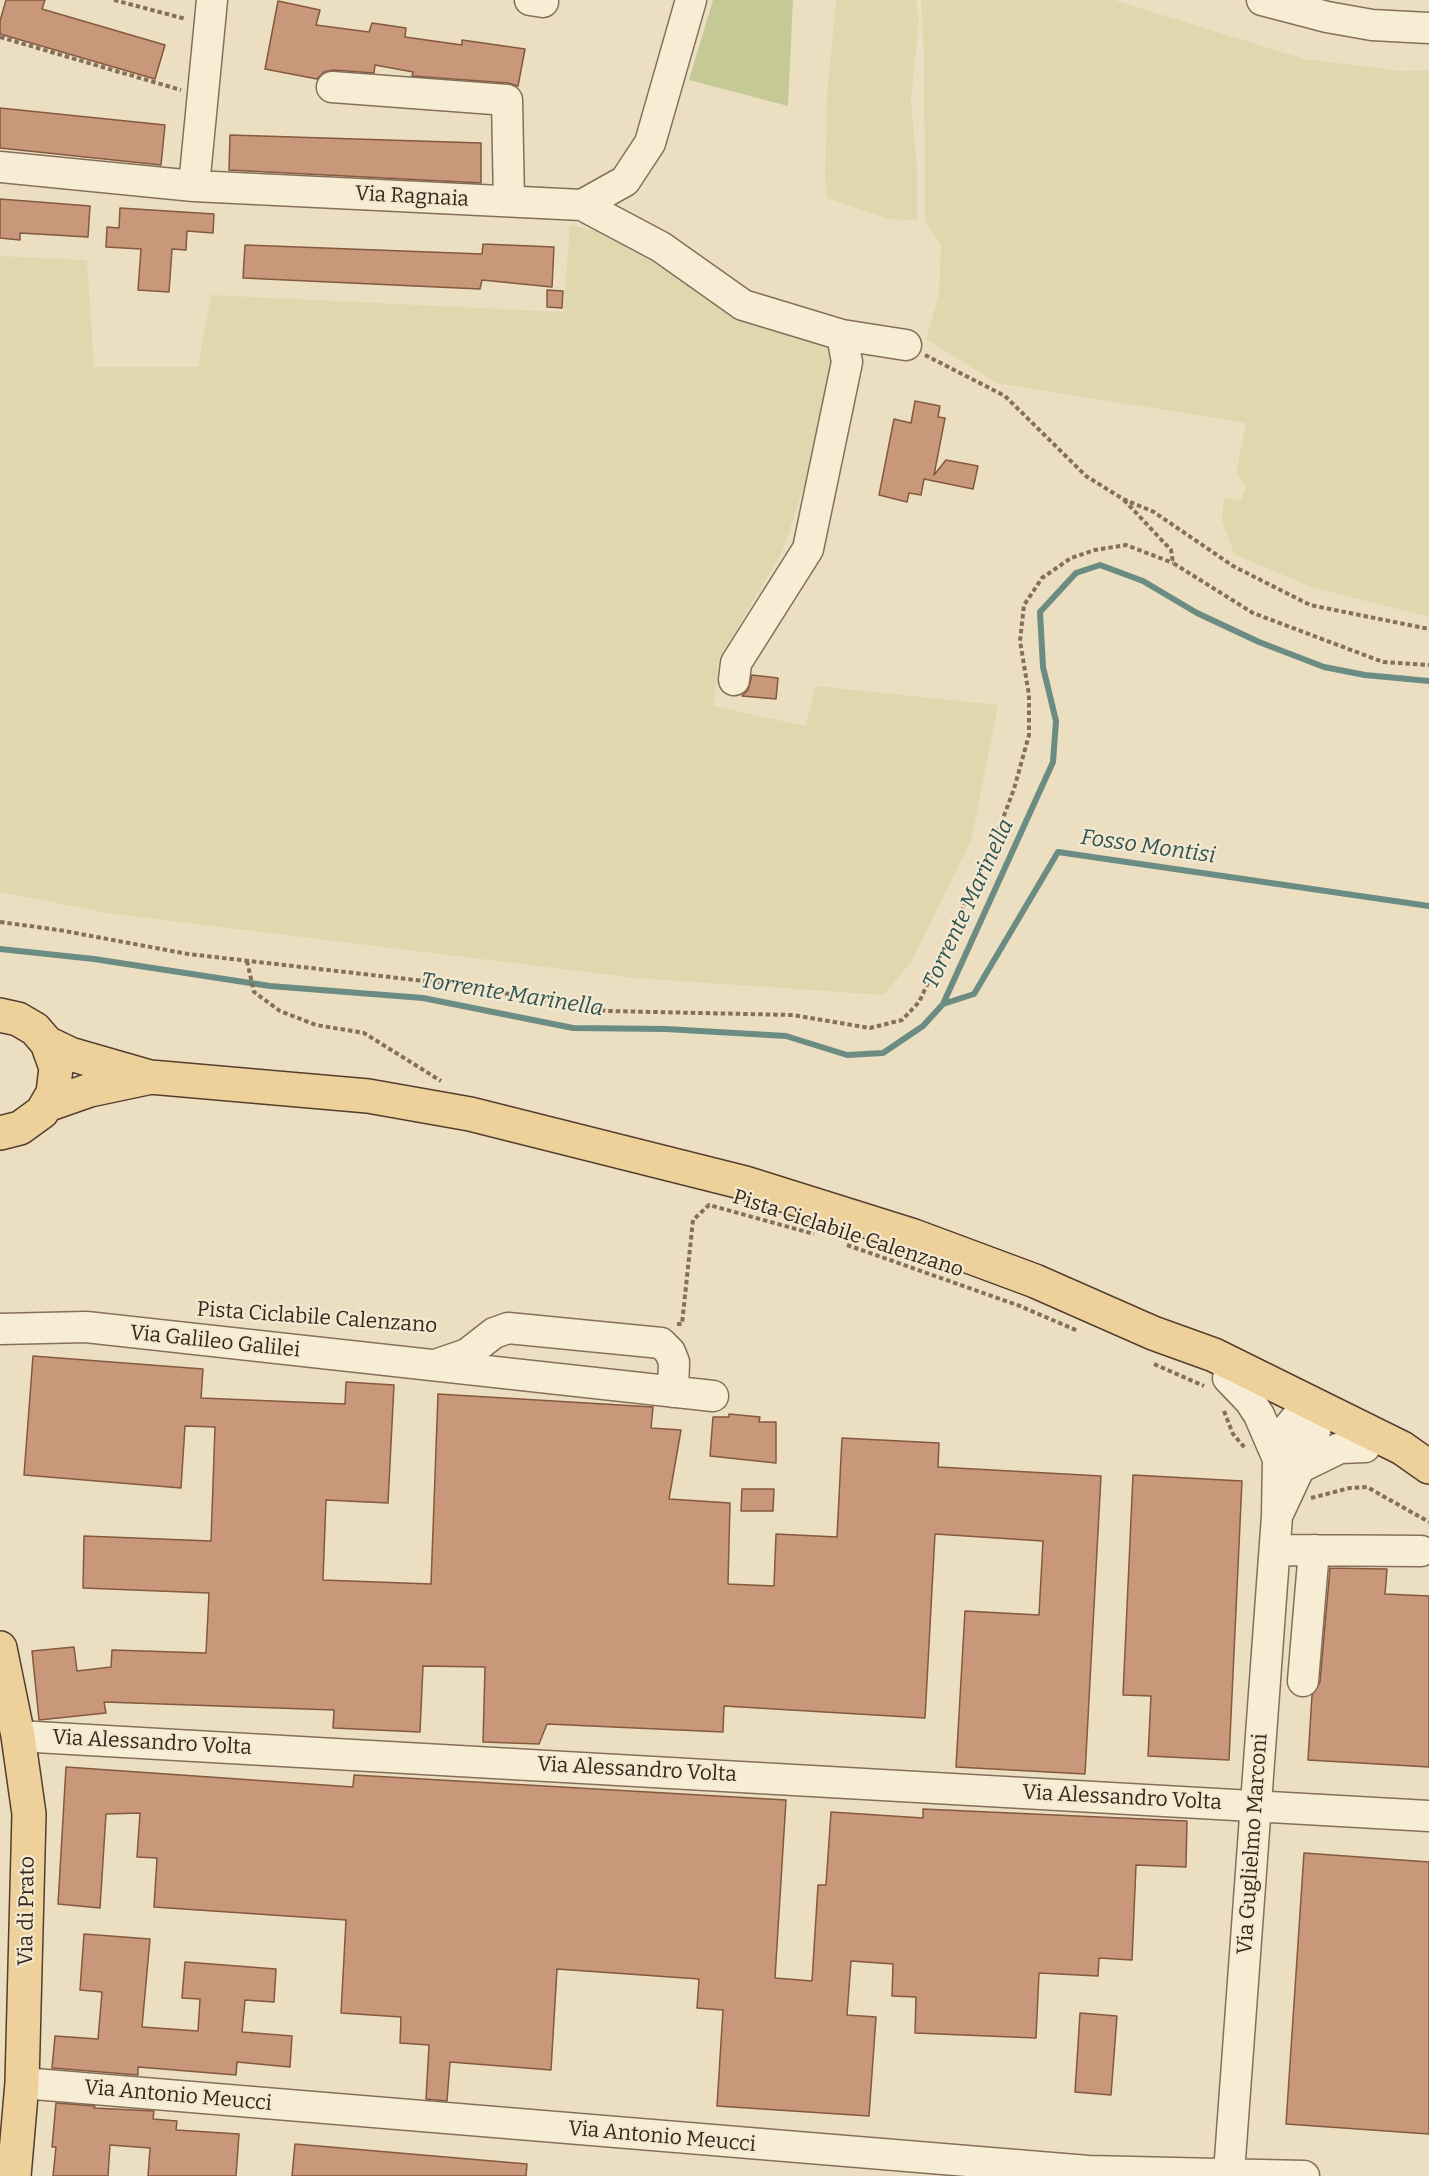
<!DOCTYPE html>
<html>
<head>
<meta charset="utf-8">
<style>
  body { margin:0 }
  canvas { display:block; background:#ecdec1 }
</style>
</head>
<body>
<canvas width="1429" height="2176"></canvas>
<script>
const ctx = document.querySelector('canvas').getContext('2d');
ctx.lineJoin = 'round';
function paint(path, color) { ctx.fillStyle = color; ctx.fill(path, 'evenodd'); }
const shape = rows => new Path2D(rows.map(r => 'M' + r).join(''));
function strokePath(path, color, width, dash) { ctx.strokeStyle = color; ctx.lineWidth = width; ctx.lineCap = dash ? 'butt' : 'round'; ctx.setLineDash(dash || []); ctx.stroke(path); }
function write(font, color, halo, rows, align = 'center') {
  ctx.font = font + ' Bitter,serif'; ctx.lineWidth = 4.5; ctx.setLineDash([]); ctx.textBaseline = 'middle'; ctx.strokeStyle = halo; ctx.fillStyle = color; for (const [text, x, y, turn = 0] of rows) {
    ctx.save(); ctx.translate(x, y); ctx.rotate((+turn || 0) * Math.PI / 180); ctx.textAlign = isNaN(turn) ? turn : align; if (halo) ctx.strokeText(text, 0, 0); ctx.fillText(text, 0, 0); ctx.restore();
  }
}
const farmland = shape([
  [836,0,916,0,919,19,911,99,917,170,917,220,889,219,827,198,825,177,827,97],
  [921,0,1114,0,1304,59,1402,71,1429,70,1429,617,1311,587,1234,554,1222,521,1224,498,1241,500,1246,486,1236,473,1246,423,997,383,926,339,939,294,941,245,925,221,924,53],
  [570,225,606,233,740,317,830,344,833,366,807,477,783,550,719,659,713,706,805,726,816,686,998,705,972,838,911,962,884,995,635,978,107,913,0,892,0,256,87,260,94,367,198,367,211,295,563,312]
]);
const green = shape([
  [713,0,793,0,788,106,689,80]
]);
const stream = shape([
  [0,949,94,959,270,986,423,998,573,1028,666,1029,786,1036,847,1055,883,1053,923,1026,943,1004,1053,762,1056,721,1043,667,1040,612,1076,573,1100,565,1143,581,1197,613,1259,642,1324,667,1365,675,1429,681],
  [943,1004,974,994,1058,852,1429,906]
]);
const building = shape([
  [6,0,45,0,42,9,165,45,155,79,0,34,0,21,6,0],
  [278,1,320,10,316,25,369,32,372,23,406,28,405,37,462,45,462,40,525,49,518,86,508,83,412,76,413,72,375,65,374,73,333,70,324,72,317,79,265,69,278,1],
  [0,108,165,125,161,165,0,148,0,108],
  [230,135,481,143,481,183,229,170,230,135],
  [0,199,90,206,88,237,20,233,20,240,0,238,0,199],
  [120,208,214,214,213,233,187,231,186,250,172,249,169,292,138,290,141,249,106,247,107,227,119,228,120,208],
  [483,244,554,247,552,287,482,280,480,289,243,278,245,245,482,254,483,244],
  [547,290,563,291,562,308,547,307,547,290],
  [915,401,940,406,938,417,945,418,934,475,946,460,978,466,973,489,924,479,921,495,909,493,907,502,879,495,894,419,911,423,915,401],
  [752,675,778,678,776,699,742,696,748,690,752,675],
  [33,1356,203,1369,201,1398,345,1404,346,1382,394,1385,388,1503,326,1500,323,1580,431,1584,438,1394,653,1407,651,1428,681,1430,669,1499,730,1503,728,1584,774,1586,776,1534,837,1537,842,1438,939,1443,938,1467,1101,1476,1085,1774,956,1767,965,1611,1039,1615,1043,1541,935,1534,925,1718,724,1706,723,1732,547,1724,539,1744,483,1742,485,1667,423,1666,420,1732,333,1728,334,1710,104,1702,106,1713,39,1720,32,1651,74,1647,77,1671,111,1667,112,1650,206,1653,209,1593,83,1588,84,1536,211,1541,215,1427,185,1426,181,1488,24,1475,33,1356],
  [729,1414,760,1417,759,1422,776,1422,776,1463,710,1456,713,1417,729,1417,729,1414],
  [1133,1475,1242,1481,1229,1760,1148,1756,1151,1696,1123,1695,1133,1475],
  [742,1489,774,1489,773,1511,741,1511,742,1489],
  [1330,1568,1387,1569,1385,1594,1429,1596,1429,1767,1308,1760,1312,1695,1320,1682,1330,1568],
  [66,1767,353,1787,354,1775,786,1800,775,1978,812,1981,818,1885,826,1885,831,1812,923,1818,923,1809,1187,1821,1186,1867,1136,1865,1132,1960,1099,1958,1098,1976,1039,1973,1036,2038,915,2033,916,1997,892,1996,893,1964,851,1961,847,2015,876,2017,869,2116,717,2106,723,2010,697,2008,699,1979,557,1969,551,2070,450,2062,447,2101,426,2099,429,2045,400,2043,401,2017,341,2013,346,1920,154,1907,157,1858,137,1857,140,1813,106,1814,100,1908,58,1904,66,1767],
  [1304,1853,1429,1862,1429,2134,1286,2124,1304,1853],
  [84,1934,150,1939,142,2027,198,2031,200,1999,182,1998,185,1962,276,1969,274,2002,245,2000,242,2032,292,2036,290,2067,237,2062,236,2075,138,2067,138,2075,52,2068,55,2036,98,2039,102,1992,80,1990,84,1934],
  [1080,2013,1117,2016,1111,2095,1075,2092,1080,2013],
  [56,2103,95,2106,94,2108,154,2111,153,2119,177,2121,176,2130,239,2134,236,2176,148,2176,150,2148,110,2145,108,2176,53,2176,56,2147,52,2147,56,2103],
  [295,2144,527,2164,526,2176,292,2176,295,2144]
]);
const path = shape([
  [114,0,186,19],
  [0,37,181,90],
  [925,355,1005,396,1086,476,1123,499,1154,512,1233,566,1310,605,1429,629],
  [1124,500,1171,550,1173,563,1253,613,1383,662,1429,665],
  [0,922,59,930,188,954,451,984,607,1011,793,1015,870,1028,902,1020,919,1002,994,842,1014,789,1029,735,1029,695,1020,641,1024,605,1042,578,1071,558,1095,550,1126,545,1173,563],
  [247,961,254,992,280,1011,316,1025,364,1033,441,1081],
  [847,1245,1020,1306,1078,1331],
  [677,1324,682,1324,693,1220,709,1205,814,1234],
  [1154,1364,1204,1386],
  [1224,1411,1233,1434,1245,1448],
  [1311,1498,1350,1488,1367,1487,1429,1522]
]);
const minor = shape([
  [530,0,543,2],
  [1262,0,1327,17,1372,25,1429,28],
  [332,87,507,100,509,201],
  [0,167,194,186,582,205,625,181,650,143,691,0],
  [194,186,212,0],
  [582,205,661,247,743,305,842,335,906,345],
  [734,680,736,663,808,549,847,362,842,335],
  [0,1329,86,1327,713,1396],
  [435,1365,467,1354,494,1333,508,1328,661,1343,670,1352,674,1362,673,1392],
  [1228,1378,1250,1401,1259,1415,1278,1459],
  [1301,1467,1340,1448,1365,1447],
  [1275,1550,1421,1551],
  [1303,1681,1314,1550],
  [18,1736,1429,1816],
  [22,2083,1088,2171,1304,2176],
  [1229,2173,1277,1516,1278,1459,1288,1428,1302,1411,1314,1405,1317,1423,1313,1439,1277,1516]
]);
const major = shape([
  [0,1015,18,1019,35,1029,47,1043,56,1068,53,1093,42,1112,20,1128,0,1133],
  [47,1043,70,1054,150,1077,368,1096,470,1114,745,1183,914,1236,1035,1281,1153,1333,1214,1355,1402,1448,1429,1467],
  [47,1105,90,1090,147,1078],
  [0,1648,18,1736,29,1814,22,2083,14,2176]
]);
const streetNames = [
  ["Via Ragnaia",412,197,3],
  ["Pista Ciclabile Calenzano",848,1234,18],
  ["Pista Ciclabile Calenzano",317,1318,4],
  ["Via Galileo Galilei",215,1342,6],
  ["Via Alessandro Volta",152,1743,3],
  ["Via Alessandro Volta",637,1770,3],
  ["Via Alessandro Volta",1122,1798,3],
  ["Via Guglielmo Marconi",1253,1844,-86],
  ["Via di Prato",27,1911,-89],
  ["Via Antonio Meucci",178,2096,5],
  ["Via Antonio Meucci",662,2137,5]
];
const waterNames = [
  ["Fosso Montisi",1148,847,8],
  ["Torrente Marinella",969,904,-65],
  ["Torrente Marinella",512,995,9]
];
paint(farmland, '#e1d7af');
paint(green, '#c5c996');
strokePath(stream, '#6b8c83', 6);
paint(building, '#c99779');
strokePath(building, '#835940', 1.5);
strokePath(minor, '#856f5a', 33);
strokePath(major, '#533e2e', 36);
strokePath(path, '#856f5a', 4, [4.5, 3]);
strokePath(minor, '#f7ecd4', 30);
strokePath(major, '#eed19a', 33);
write('21px', '#35281d', '#f4e8d1', streetNames);
write('italic 22px', '#2d5451', '#f4e8d1', waterNames);
</script>
</body>
</html>
